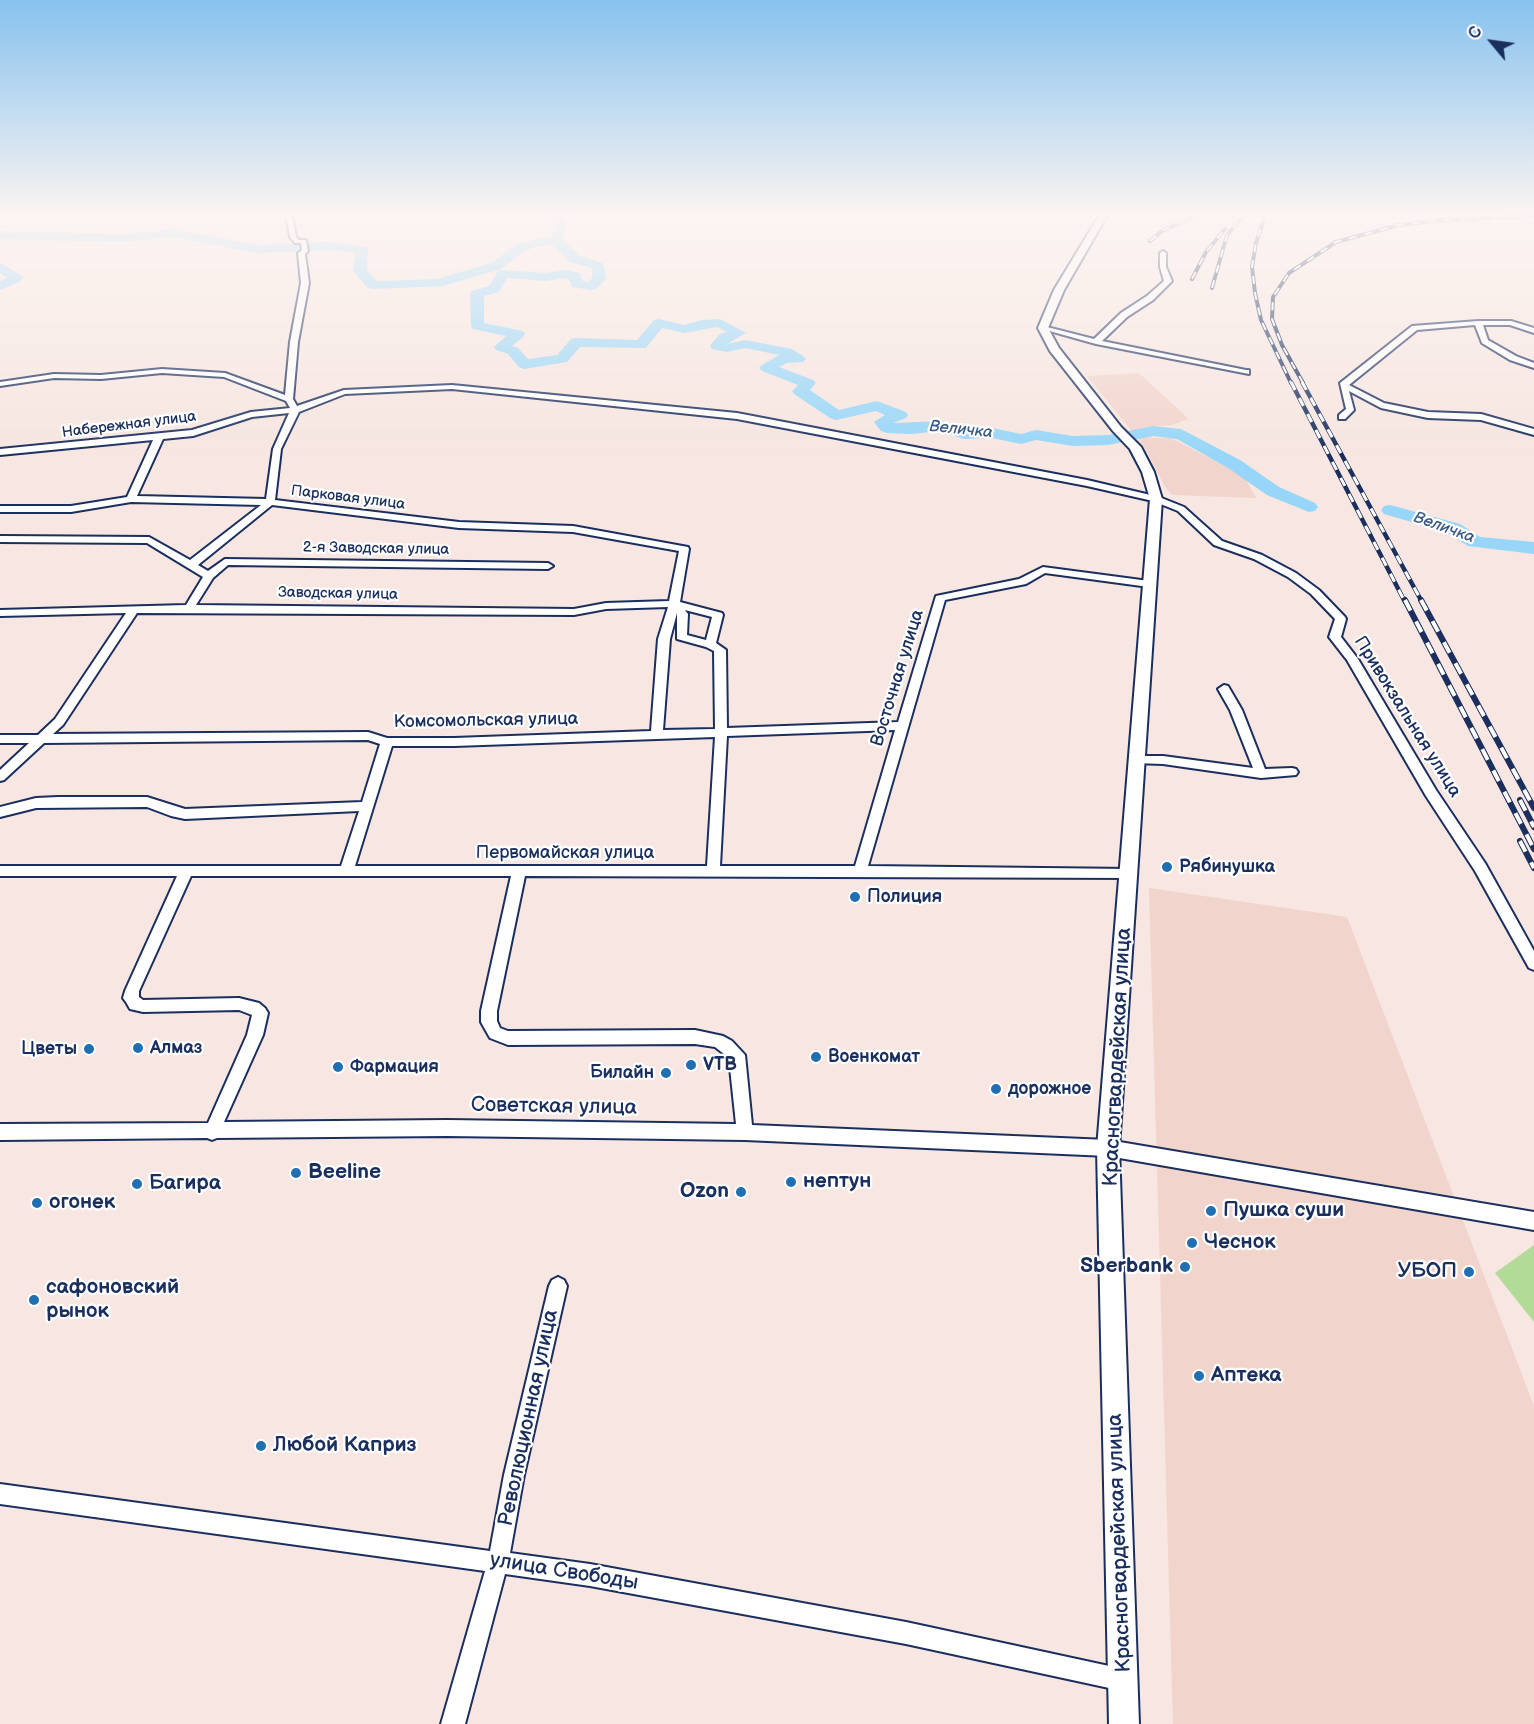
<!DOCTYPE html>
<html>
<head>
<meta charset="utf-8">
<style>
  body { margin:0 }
  #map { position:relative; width:1534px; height:1724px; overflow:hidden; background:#f7e6e1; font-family:"Balsamiq Sans",sans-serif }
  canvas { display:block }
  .north { position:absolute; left:1462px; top:12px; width:60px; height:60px; -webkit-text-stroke:4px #fff; paint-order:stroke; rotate:299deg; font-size:16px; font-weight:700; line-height:24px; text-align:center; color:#1b2f5e }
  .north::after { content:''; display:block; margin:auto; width:21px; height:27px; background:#1b2f5e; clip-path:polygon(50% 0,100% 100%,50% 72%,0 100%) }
</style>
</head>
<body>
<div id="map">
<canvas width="1534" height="1724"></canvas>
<div class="north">С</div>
</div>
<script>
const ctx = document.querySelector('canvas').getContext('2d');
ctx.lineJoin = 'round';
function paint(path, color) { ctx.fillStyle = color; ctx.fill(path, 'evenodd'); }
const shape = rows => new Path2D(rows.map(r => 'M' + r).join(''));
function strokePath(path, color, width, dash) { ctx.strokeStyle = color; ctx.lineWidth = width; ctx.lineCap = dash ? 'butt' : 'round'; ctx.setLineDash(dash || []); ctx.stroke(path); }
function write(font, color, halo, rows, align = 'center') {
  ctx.font = font + ' "Balsamiq Sans",sans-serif'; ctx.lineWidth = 4.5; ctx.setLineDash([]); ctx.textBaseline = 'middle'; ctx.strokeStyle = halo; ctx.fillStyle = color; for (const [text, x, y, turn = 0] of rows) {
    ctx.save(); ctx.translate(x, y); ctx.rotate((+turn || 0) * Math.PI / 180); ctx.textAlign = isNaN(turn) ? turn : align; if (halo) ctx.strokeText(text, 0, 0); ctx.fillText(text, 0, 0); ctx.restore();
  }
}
const built = shape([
  [1139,373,1189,419,1172,425,1145,427,1152,438,1171,438,1244,476,1256,498,1172,495,1165,487,1144,446,1087,376],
  [1149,888,1347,917,1534,1406,1534,1724,1173,1724]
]);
const green = shape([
  [1534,1245,1534,1322,1495,1273]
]);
const river = shape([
  [551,214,563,214,568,225,562,239,580,256,603,263,606,279,596,289,591,290,572,287,569,279,565,278,546,281,507,278,499,292,484,296,484,323,523,331,525,334,523,337,512,346,518,348,528,359,557,355,571,339,576,338,637,340,654,320,659,319,684,325,702,320,720,319,746,333,727,344,745,340,792,349,803,356,806,359,803,362,787,363,779,367,813,380,816,383,810,390,839,410,877,401,906,412,908,415,906,418,893,423,942,421,966,429,992,428,1021,434,1036,430,1073,436,1108,435,1153,426,1181,429,1240,460,1279,487,1315,503,1318,507,1315,511,1309,512,1267,495,1228,468,1177,439,1153,436,1108,445,1073,446,1036,440,1021,444,992,438,964,439,941,431,911,434,887,433,881,431,874,422,885,415,876,411,836,420,830,418,794,394,792,391,798,385,762,371,759,368,762,365,779,355,745,348,727,352,712,349,710,346,712,343,720,334,726,332,718,327,684,333,662,328,646,348,580,347,567,362,524,369,519,367,508,354,496,350,494,347,506,336,473,329,471,326,470,294,472,291,489,286,498,271,503,270,546,273,565,270,580,273,583,281,588,282,592,278,592,268,570,262,552,244,525,250,501,269,443,286,373,289,368,288,353,271,355,253,329,250,257,253,173,237,122,242,0,239,0,231,122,234,173,229,257,245,329,242,367,247,368,250,367,270,377,281,437,279,491,263,517,244,550,237,556,225,551,214],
  [0,263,21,275,23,278,21,281,0,290,0,281,7,278,0,273,0,263],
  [1390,505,1460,524,1480,537,1534,542,1534,554,1468,546,1446,532,1384,514,1381,510,1384,506,1390,505]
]);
const street = shape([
  [286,214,292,214,296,237,299,240,306,240,308,251,305,254,309,283,298,342,293,399,297,406,344,390,452,385,737,413,1087,480,1159,497,1184,507,1222,541,1262,555,1296,573,1319,590,1345,617,1346,619,1341,637,1358,659,1436,790,1485,863,1534,951,1534,970,1529,968,1475,871,1426,796,1347,660,1329,637,1335,619,1311,594,1288,577,1254,559,1214,545,1178,511,1153,501,1087,486,737,419,452,389,345,394,299,412,281,449,275,500,459,522,573,526,688,547,689,549,680,602,722,613,723,615,716,643,726,650,727,728,898,722,936,596,1019,579,1043,567,1149,581,1154,584,1149,587,1045,573,1026,584,945,600,868,866,1130,869,1135,870,1137,874,1135,878,525,876,497,1011,497,1021,500,1028,508,1031,695,1030,723,1036,732,1041,745,1055,752,1125,1108,1140,1534,1212,1534,1230,1108,1156,745,1140,447,1136,217,1138,212,1140,207,1138,0,1140,0,1124,208,1123,247,1035,252,1015,239,1010,143,1012,130,1009,126,1002,123,998,125,991,177,876,0,876,0,866,341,866,359,811,185,819,171,816,147,807,36,808,0,817,0,807,36,798,58,797,147,797,185,809,362,802,380,744,368,740,44,743,4,780,0,781,0,770,29,743,0,743,0,735,38,735,55,719,126,613,0,616,0,610,186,605,203,577,147,543,0,542,0,536,149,537,190,560,261,505,131,502,71,512,0,512,0,506,71,506,127,497,153,440,0,455,0,449,192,430,251,412,290,408,286,401,224,377,162,373,101,379,54,378,0,386,0,382,54,374,101,375,162,369,225,373,285,395,290,342,301,283,298,253,302,250,301,243,295,243,290,237,286,214],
  [289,413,273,449,266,499,137,496,163,439,193,436,252,417,289,413],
  [272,505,459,528,573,532,679,551,669,601,606,603,574,609,196,605,213,578,228,565,548,569,553,566,548,563,225,559,208,571,198,565,272,505],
  [668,607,658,639,651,731,454,738,387,738,368,732,53,734,63,725,137,613,574,615,606,609,668,607],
  [685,610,712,617,706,640,687,635,688,614,685,610],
  [677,613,677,639,706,647,714,651,715,729,663,730,670,639,677,613],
  [895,730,855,866,720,866,727,736,895,730],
  [715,737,707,866,355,866,392,746,454,746,715,737],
  [191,876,511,876,481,1011,481,1022,490,1038,508,1045,695,1044,715,1047,729,1058,736,1124,447,1120,224,1122,263,1035,268,1013,265,1008,259,1003,239,998,143,1000,139,997,139,991,191,876],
  [1163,251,1166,253,1166,267,1172,281,1153,300,1127,317,1102,341,1246,370,1249,370,1249,374,1096,344,1039,328,1043,326,1094,339,1121,313,1147,296,1164,281,1160,267,1160,253,1163,251],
  [1478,321,1511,321,1534,328,1534,333,1510,325,1483,325,1488,340,1516,356,1534,363,1534,368,1510,360,1482,343,1475,325,1417,330,1349,385,1384,403,1428,412,1481,414,1534,429,1534,435,1481,420,1428,418,1381,408,1349,391,1354,410,1345,419,1339,419,1339,415,1346,409,1340,383,1412,326,1478,321],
  [1224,685,1228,686,1242,710,1265,769,1292,768,1296,769,1298,772,1296,775,1261,778,1163,764,1133,763,1131,760,1133,757,1137,756,1163,756,1253,768,1230,710,1218,689,1224,685],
  [558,1277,564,1280,567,1286,524,1475,510,1553,590,1564,906,1622,1123,1669,1131,1672,1134,1680,1131,1688,1123,1691,906,1644,590,1586,505,1574,465,1724,441,1724,485,1571,0,1504,0,1484,490,1551,504,1475,549,1286,552,1280,558,1277]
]);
const secondary = shape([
  [1100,214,1108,214,1064,290,1048,328,1059,348,1121,427,1141,447,1154,472,1162,499,1119,1148,1139,1724,1109,1724,1097,1148,1150,499,1142,472,1130,449,1113,431,1050,351,1038,328,1054,290,1100,214]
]);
const railFar2 = shape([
  [1266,214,1256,243,1252,267,1255,293,1261,320,1291,383],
  [1150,241,1162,231,1200,214],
  [1192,279,1206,252,1225,229],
  [1212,288,1227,235,1245,214],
  [1303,383,1282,345,1272,319,1273,297,1289,273,1336,242,1399,225,1443,220,1534,216]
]);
const railFar1 = shape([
  [1291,382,1405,602],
  [1302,382,1422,602]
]);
const rail = shape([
  [1405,600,1534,849],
  [1421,600,1534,808],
  [1520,800,1534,827],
  [1520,841,1534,868]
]);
const markers = [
  [1167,867,6,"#1f6fb2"],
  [855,897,6,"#1f6fb2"],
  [138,1048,6,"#1f6fb2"],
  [89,1049,6,"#1f6fb2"],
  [816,1057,6,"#1f6fb2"],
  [691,1065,6,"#1f6fb2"],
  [338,1067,6,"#1f6fb2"],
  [666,1073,6,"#1f6fb2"],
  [996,1089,6,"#1f6fb2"],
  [296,1173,6,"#1f6fb2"],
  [791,1182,6,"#1f6fb2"],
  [137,1184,6,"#1f6fb2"],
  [741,1192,6,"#1f6fb2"],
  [37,1203,6,"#1f6fb2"],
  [1211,1211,6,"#1f6fb2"],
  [1192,1243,6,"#1f6fb2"],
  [1185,1267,6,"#1f6fb2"],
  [1469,1272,6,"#1f6fb2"],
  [34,1300,6,"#1f6fb2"],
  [1199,1376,6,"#1f6fb2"],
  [261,1446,6,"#1f6fb2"]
];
const farStreetnames = [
  ["Набережная улица",129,425,-7],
  ["Парковая улица",348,498,7],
  ["2-я Заводская улица",376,549,1],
  ["Заводская улица",338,594,1]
];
const farWaternames = [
  ["Величка",961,430,6],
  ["Величка",1444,528,20]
];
const streetNames = [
  ["Восточная улица",898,678,-73],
  ["Привокзальная улица",1407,717,58],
  ["Комсомольская улица",486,721,-1],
  ["Первомайская улица",565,853]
];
const poiNames = [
  ["Рябинушка",1179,867],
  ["Полиция",867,897],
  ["Алмаз",150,1048],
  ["Цветы",77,1049,"right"],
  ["Военкомат",828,1057],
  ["VTB",703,1065],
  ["Фармация",350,1067],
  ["Билайн",654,1073,"right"],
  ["дорожное",1008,1089]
];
const nearStreetnames = [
  ["Красногвардейская улица",1118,1057,-87],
  ["Советская улица",554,1107,1],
  ["Революционная улица",529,1418,-78],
  ["Красногвардейская улица",1120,1543,-92],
  ["улица Свободы",564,1572,9]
];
const nearPoinames = [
  ["Beeline",308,1173],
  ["нептун",803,1182],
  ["Багира",149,1184],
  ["Ozon",729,1192,"right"],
  ["огонек",49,1203],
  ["Пушка суши",1223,1211],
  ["Чеснок",1204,1243],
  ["Sberbank",1173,1267,"right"],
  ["УБОП",1457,1272,"right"],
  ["сафоновский",46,1288],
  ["рынок",46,1312],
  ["Аптека",1211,1376],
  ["Любой Каприз",273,1446]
];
paint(built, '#f1d4cc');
paint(green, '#b3db98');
paint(river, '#97d6f8');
strokePath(street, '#1b2f5e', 4);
strokePath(secondary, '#1b2f5e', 4);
paint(street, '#fff');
paint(secondary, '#fff');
strokePath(railFar2, '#1b2f5e', 4);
strokePath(railFar1, '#1b2f5e', 4.5);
strokePath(rail, '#1b2f5e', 6);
strokePath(railFar2, '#fff', 2, [8]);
strokePath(railFar1, '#fff', 3, [9]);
strokePath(rail, '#fff', 4, [12]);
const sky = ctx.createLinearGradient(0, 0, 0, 455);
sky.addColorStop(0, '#87c2ee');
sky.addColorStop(0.47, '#fbf4f2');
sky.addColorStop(1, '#fbf4f200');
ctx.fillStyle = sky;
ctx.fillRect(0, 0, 1534, 455);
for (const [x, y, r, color] of markers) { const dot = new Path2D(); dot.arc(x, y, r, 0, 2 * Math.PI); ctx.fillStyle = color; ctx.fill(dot); strokePath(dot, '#fff', 2); }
write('15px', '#1b2f5e', '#fff', farStreetnames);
write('italic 16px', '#3a5984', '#fff', farWaternames);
write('18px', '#1b2f5e', '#fff', streetNames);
write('bold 18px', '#1b2f5e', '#fff', poiNames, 'left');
write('21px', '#1b2f5e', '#fff', nearStreetnames);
write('bold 21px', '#1b2f5e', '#fff', nearPoinames, 'left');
</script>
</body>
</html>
